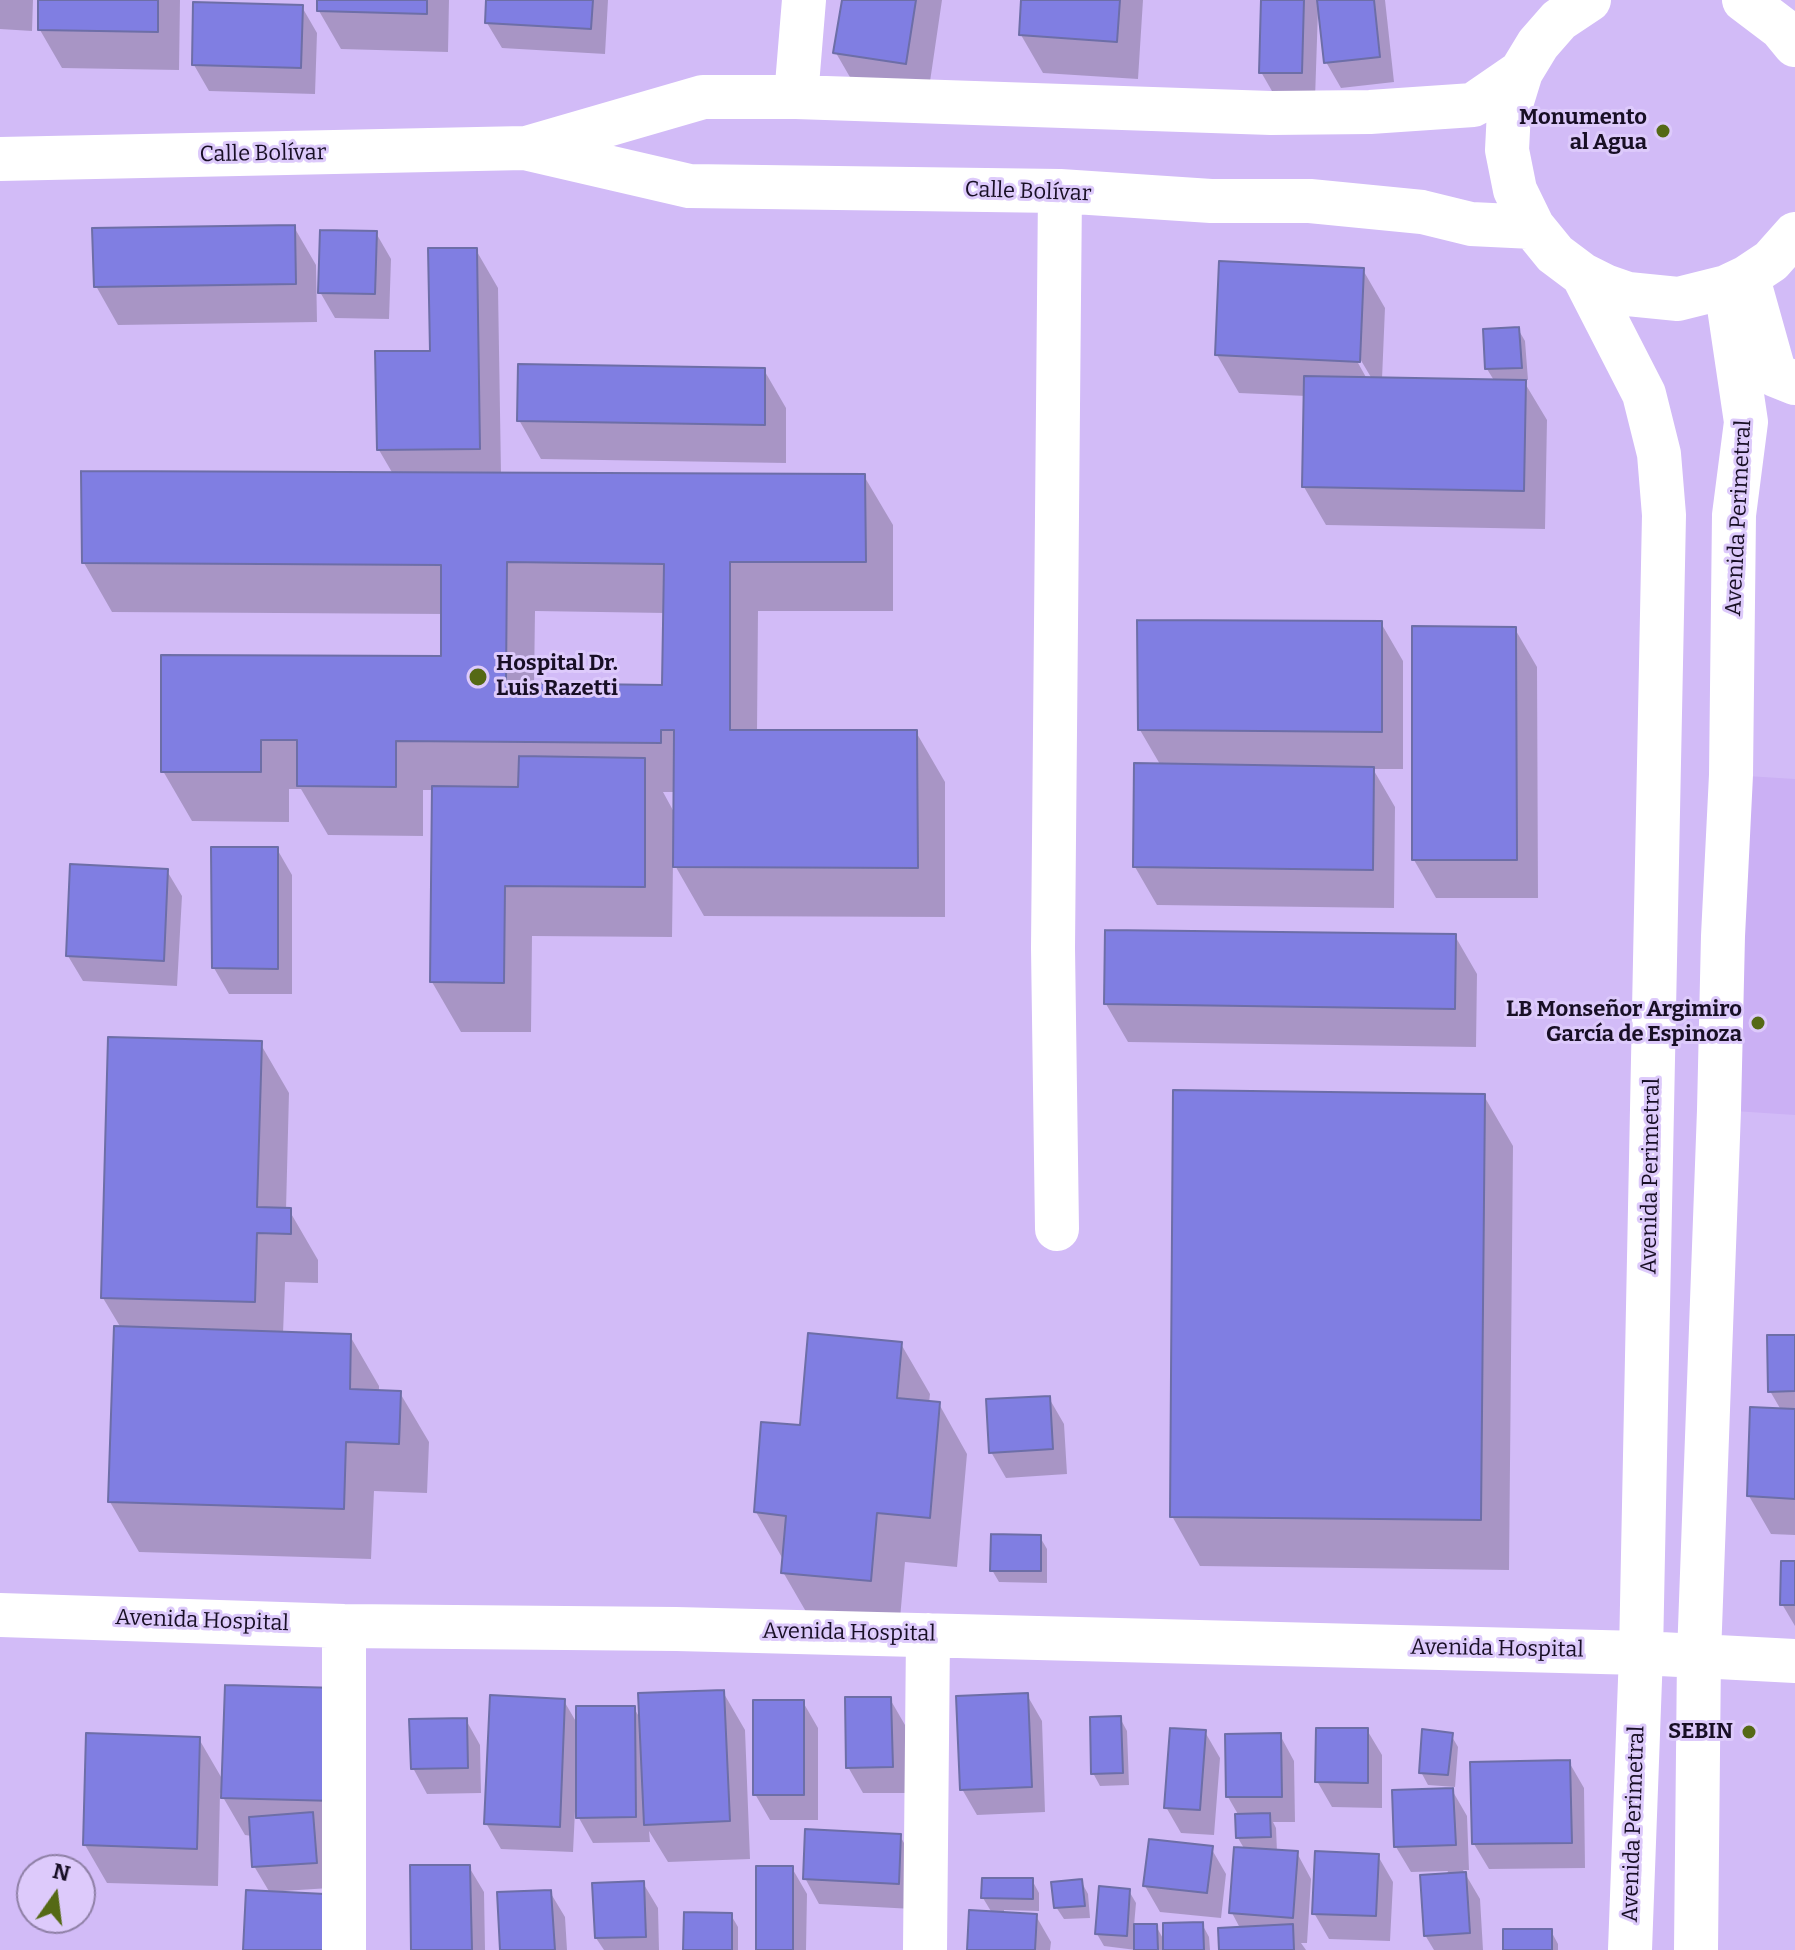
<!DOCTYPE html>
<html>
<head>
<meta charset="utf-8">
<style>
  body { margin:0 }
  #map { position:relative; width:1795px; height:1950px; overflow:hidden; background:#d2bbf7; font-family:Bitter,serif }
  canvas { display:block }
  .north { position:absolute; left:16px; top:1854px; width:80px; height:80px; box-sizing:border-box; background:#ddcafb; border:2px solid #8e7fa5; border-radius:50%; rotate:14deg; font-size:22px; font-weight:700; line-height:32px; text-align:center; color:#180f25 }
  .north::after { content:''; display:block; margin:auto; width:28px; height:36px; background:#556915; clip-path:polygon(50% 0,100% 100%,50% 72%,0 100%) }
</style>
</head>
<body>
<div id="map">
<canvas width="1795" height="1950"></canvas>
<div class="north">N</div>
</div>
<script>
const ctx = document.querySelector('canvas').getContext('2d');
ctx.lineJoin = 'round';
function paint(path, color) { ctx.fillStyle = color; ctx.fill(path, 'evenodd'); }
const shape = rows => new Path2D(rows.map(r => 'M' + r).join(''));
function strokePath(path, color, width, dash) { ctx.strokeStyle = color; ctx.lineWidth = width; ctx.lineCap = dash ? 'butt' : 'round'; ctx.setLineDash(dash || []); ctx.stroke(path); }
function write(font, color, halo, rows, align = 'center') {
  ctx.font = font + ' Bitter,serif'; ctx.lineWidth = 6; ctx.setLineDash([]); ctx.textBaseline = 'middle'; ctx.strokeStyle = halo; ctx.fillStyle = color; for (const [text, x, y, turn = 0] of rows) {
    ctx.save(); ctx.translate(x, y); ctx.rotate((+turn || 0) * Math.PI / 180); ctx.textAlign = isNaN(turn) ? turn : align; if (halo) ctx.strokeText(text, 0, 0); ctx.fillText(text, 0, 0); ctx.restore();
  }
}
const built = shape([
  [1731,775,1795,779,1795,1115,1719,1110]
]);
const shadow = shape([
  [0,0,33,0,32,31,0,29],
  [40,0,180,0,179,70,62,68,40,30],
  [319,0,449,0,448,52,341,49,319,11],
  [488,0,608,0,605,54,502,48,487,23],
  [844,0,942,0,927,102,858,91,836,53],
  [1023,0,1143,0,1138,79,1043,73,1021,35],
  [1263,0,1385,0,1394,82,1341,88,1326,62,1320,10,1318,10,1315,99,1276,98,1261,72],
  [302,7,317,33,315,94,209,91,194,65],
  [294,227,316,265,317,322,118,325,96,286],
  [376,233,391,259,389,319,335,318,320,292],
  [476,250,498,288,501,474,864,476,893,525,893,611,758,611,757,732,916,732,945,782,945,917,704,916,673,862,672,937,532,936,531,1032,461,1032,432,982,434,790,423,790,423,836,328,835,301,789,289,789,289,822,192,821,163,771,443,658,443,614,112,612,84,563,393,474,379,450,432,353],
  [535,611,665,613,664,687,534,686],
  [663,792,675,792,675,814],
  [1363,270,1385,308,1382,379,1495,382,1487,369,1518,329,1525,341,1528,380,1523,380,1547,420,1545,529,1326,525,1304,487,1306,396,1239,393,1217,355],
  [1356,352,1372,379,1367,379,1353,354],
  [764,370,786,408,786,463,541,459,519,420],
  [1381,623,1403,661,1403,769,1373,769,1395,807,1394,908,1157,905,1135,867,1161,766,1140,730],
  [1515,629,1537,667,1538,898,1436,898,1414,860],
  [277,849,292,875,292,994,229,994,214,968],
  [167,871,182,896,177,986,83,981,68,956],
  [1455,936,1477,974,1476,1047,1128,1042,1106,1004],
  [260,1043,289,1093,286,1210,289,1210,318,1260,318,1283,285,1282,283,1334,350,1336,379,1386,379,1392,400,1393,429,1442,427,1493,374,1491,371,1559,139,1552,110,1502,121,1328,103,1298],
  [1484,1096,1513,1146,1509,1570,1200,1566,1172,1516],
  [1795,1337,1795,1535,1771,1534,1749,1496,1781,1410,1770,1391],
  [901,1344,930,1394,929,1403,939,1404,967,1454,957,1567,905,1562,899,1630,812,1622,783,1572,784,1561,756,1512,801,1427],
  [1049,1398,1064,1424,1067,1474,1006,1478,991,1452],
  [1040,1537,1047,1549,1047,1583,999,1582,992,1570],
  [1795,1563,1795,1626,1782,1604],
  [337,1690,330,1888,283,1891,245,1950,270,1893,254,1866,252,1836,245,1835,220,1792,218,1886,107,1883,85,1845,199,1739,224,1782],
  [723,1692,745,1730,750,1859,668,1862,649,1831,650,1842,593,1843,575,1811,573,1852,501,1849,486,1823,564,1701,578,1725,634,1708,641,1720],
  [1027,1695,1042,1721,1045,1812,977,1815,962,1789],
  [890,1699,905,1725,907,1793,863,1793,848,1767],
  [803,1702,818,1728,818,1820,770,1820,755,1794],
  [1120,1718,1127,1731,1129,1785,1100,1786,1093,1773],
  [466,1720,480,1745,481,1793,427,1794,413,1768],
  [1367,1730,1382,1755,1382,1808,1332,1807,1317,1781],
  [1205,1732,1220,1758,1214,1835,1181,1833,1166,1807],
  [1280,1735,1294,1761,1295,1822,1273,1822,1276,1828,1277,1852,1297,1853,1311,1879,1307,1943,1301,1943,1306,1950,1221,1950,1240,1928,1232,1913,1245,1850,1238,1838,1239,1816,1228,1797],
  [1451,1735,1458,1747,1455,1787,1428,1785,1421,1772],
  [1569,1762,1584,1788,1585,1868,1489,1869,1474,1844],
  [1452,1790,1467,1816,1469,1870,1463,1870,1480,1899,1483,1950,1434,1950,1425,1935,1448,1871,1411,1872,1396,1847],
  [900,1836,915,1862,913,1909,819,1904,805,1878],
  [1211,1848,1226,1874,1221,1918,1160,1912,1145,1886],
  [1378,1856,1393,1882,1390,1941,1329,1939,1314,1913],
  [469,1867,484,1892,485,1950,413,1950],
  [792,1868,807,1894,806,1950,758,1950],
  [1032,1880,1039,1893,1039,1911,1004,1910,1004,1914,1036,1916,1051,1942,1050,1950,969,1950,992,1913,983,1898],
  [1081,1881,1088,1894,1090,1918,1064,1919,1056,1907],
  [643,1883,658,1908,659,1950,604,1950,596,1938],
  [1129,1891,1136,1903,1134,1926,1156,1926,1165,1942,1202,1924,1209,1937,1210,1950,1136,1950,1104,1946,1097,1934],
  [550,1892,565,1917,567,1950,502,1950],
  [731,1915,738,1927,738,1950,685,1950],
  [1551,1931,1558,1944,1558,1950,1505,1950]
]);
const building = shape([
  [38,0,158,0,158,32,38,30,38,0],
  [317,0,427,0,427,14,317,11,317,0],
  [486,0,593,0,591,29,485,23,486,0],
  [842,0,916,0,906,64,833,53,842,0],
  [1021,0,1120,0,1117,42,1019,35,1021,0],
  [1261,0,1304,0,1302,73,1259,73,1261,0],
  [1317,0,1374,0,1380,57,1324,63,1317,0],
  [193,2,303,5,301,68,192,65,193,2],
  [295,225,296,284,94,287,92,228,295,225],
  [320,230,377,231,375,294,318,293,320,230],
  [428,248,477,248,480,449,377,450,375,351,430,351,428,248],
  [1219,261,1364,268,1360,362,1215,355,1219,261],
  [1519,327,1522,368,1485,369,1483,329,1519,327],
  [518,364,765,368,765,425,517,421,518,364],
  [1304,376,1526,380,1524,491,1302,487,1304,376],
  [81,471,865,474,866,562,730,562,730,730,917,730,918,868,673,867,674,730,661,730,661,743,396,741,396,787,297,786,297,740,261,740,261,772,161,772,161,655,441,656,441,565,82,563,81,471],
  [507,562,664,564,662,685,506,683,507,562],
  [1137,620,1382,621,1382,732,1138,730,1137,620],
  [1412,626,1516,627,1517,860,1412,860,1412,626],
  [519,756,645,758,645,887,505,886,504,983,430,982,432,786,518,787,519,756],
  [1134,763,1374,767,1373,870,1133,867,1134,763],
  [211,847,278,847,278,969,212,968,211,847],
  [70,864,168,869,164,961,66,956,70,864],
  [1105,930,1456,934,1455,1009,1104,1004,1105,930],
  [108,1037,262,1041,257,1207,291,1208,291,1234,257,1233,255,1302,101,1298,108,1037],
  [1173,1090,1485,1094,1481,1520,1170,1517,1173,1090],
  [114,1326,351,1334,350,1389,401,1391,399,1444,346,1442,344,1509,108,1502,114,1326],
  [808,1333,902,1342,897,1398,940,1402,930,1518,877,1513,871,1581,781,1573,786,1516,754,1512,761,1422,800,1425,808,1333],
  [1767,1335,1795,1335,1795,1391,1768,1392,1767,1335],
  [1050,1396,1053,1449,989,1453,986,1399,1050,1396],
  [1750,1407,1795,1409,1795,1499,1747,1496,1750,1407],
  [991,1534,1041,1535,1041,1571,990,1571,991,1534],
  [1781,1561,1795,1561,1795,1605,1780,1605,1781,1561],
  [225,1685,338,1688,335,1801,221,1798,225,1685],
  [724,1690,730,1821,644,1825,638,1693,724,1690],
  [1028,1693,1032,1787,960,1790,956,1696,1028,1693],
  [490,1695,565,1699,560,1827,484,1824,490,1695],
  [845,1697,891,1697,893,1767,846,1768,845,1697],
  [753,1700,804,1700,804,1795,753,1795,753,1700],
  [576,1706,635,1706,636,1817,576,1818,576,1706],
  [1121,1716,1123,1773,1091,1774,1090,1717,1121,1716],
  [467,1718,468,1768,411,1769,409,1719,467,1718],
  [1170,1728,1206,1730,1200,1810,1164,1808,1170,1728],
  [1316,1728,1368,1728,1368,1783,1315,1782,1316,1728],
  [1422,1729,1453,1733,1448,1775,1419,1773,1422,1729],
  [86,1733,200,1737,197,1849,83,1845,86,1733],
  [1281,1733,1282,1797,1226,1797,1225,1734,1281,1733],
  [1570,1760,1572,1843,1472,1844,1470,1762,1570,1760],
  [1453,1788,1456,1845,1394,1847,1392,1790,1453,1788],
  [313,1812,317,1863,252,1867,249,1817,313,1812],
  [1270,1813,1271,1837,1236,1838,1235,1814,1270,1813],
  [805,1829,901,1834,899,1884,803,1879,805,1829],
  [1149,1839,1213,1846,1207,1893,1143,1886,1149,1839],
  [1234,1847,1298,1851,1293,1918,1229,1913,1234,1847],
  [1315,1851,1379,1854,1376,1916,1312,1914,1315,1851],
  [410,1865,470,1865,472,1950,411,1950,410,1865],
  [756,1866,793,1866,793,1950,756,1950,756,1866],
  [1466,1872,1470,1933,1424,1936,1420,1875,1466,1872],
  [982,1878,1033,1878,1033,1899,981,1898,982,1878],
  [1082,1879,1085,1906,1054,1908,1051,1882,1082,1879],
  [644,1881,646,1937,595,1938,592,1883,644,1881],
  [1099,1886,1130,1889,1127,1936,1095,1934,1099,1886],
  [246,1890,325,1894,323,1950,243,1950,246,1890],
  [551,1890,555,1950,500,1950,497,1892,551,1890],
  [969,1910,1037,1914,1035,1950,967,1950,969,1910],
  [684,1912,732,1913,732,1950,683,1950,684,1912],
  [1203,1922,1204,1950,1163,1950,1163,1923,1203,1922],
  [1134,1924,1157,1924,1158,1950,1134,1950,1134,1924],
  [1293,1924,1294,1950,1219,1950,1218,1928,1293,1924],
  [1503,1929,1552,1929,1552,1950,1503,1950,1503,1929]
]);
const minor = shape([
  [1589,0,1559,20,1538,44,1521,72,1509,111,1507,150,1515,190,1533,227,1555,254,1583,275,1605,286,1628,294,1678,299,1726,287,1747,277,1771,261,1795,234],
  [1744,0,1781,28,1795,45],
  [796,97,804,0],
  [527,148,703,97,796,97,1271,113,1370,112,1473,105,1521,72],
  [0,159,525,148,689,186,1060,191,1211,201,1310,201,1422,212,1471,224,1533,227],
  [1583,275,1644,394,1659,454,1664,515,1641,1653,1630,1950],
  [1749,282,1775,375,1795,383],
  [1057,1229,1053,948,1060,191],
  [0,1615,344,1626,676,1629,1641,1653,1795,1661],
  [344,1626,344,1950],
  [925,1950,928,1635],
  [1696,1950,1699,1655,1719,1110,1723,936,1731,775,1734,515,1746,422,1726,287]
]);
const markers = [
  [1663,131,8,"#556915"],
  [478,677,10,"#556915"],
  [1758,1023,8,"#556915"],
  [1749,1732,8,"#556915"]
];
const poiNames = [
  ["Monumento",1647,118],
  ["al Agua",1647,143],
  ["Hospital Dr.",496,664,"left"],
  ["Luis Razetti",496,689,"left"],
  ["LB Monseñor Argimiro",1742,1010],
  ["García de Espinoza",1742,1035],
  ["SEBIN",1733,1732]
];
const streetNames = [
  ["Calle Bolívar",263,154,-1],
  ["Calle Bolívar",1028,192,2],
  ["Avenida Perimetral",1739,518,-87],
  ["Avenida Perimetral",1651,1176,-89],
  ["Avenida Hospital",202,1621,2],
  ["Avenida Hospital",849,1633,1],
  ["Avenida Hospital",1497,1649,1],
  ["Avenida Perimetral",1634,1824,-88]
];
paint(built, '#cbb0f4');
paint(shadow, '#0003');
paint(building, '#807ee2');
strokePath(building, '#6d6ea7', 2);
strokePath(minor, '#fff', 44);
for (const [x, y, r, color] of markers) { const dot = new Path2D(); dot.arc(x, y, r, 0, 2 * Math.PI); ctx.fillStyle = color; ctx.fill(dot); strokePath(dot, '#ddcafb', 3); }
write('bold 22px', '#180f25', '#ddcafb', poiNames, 'right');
write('22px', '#180f25', '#ddcafb', streetNames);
</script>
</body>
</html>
